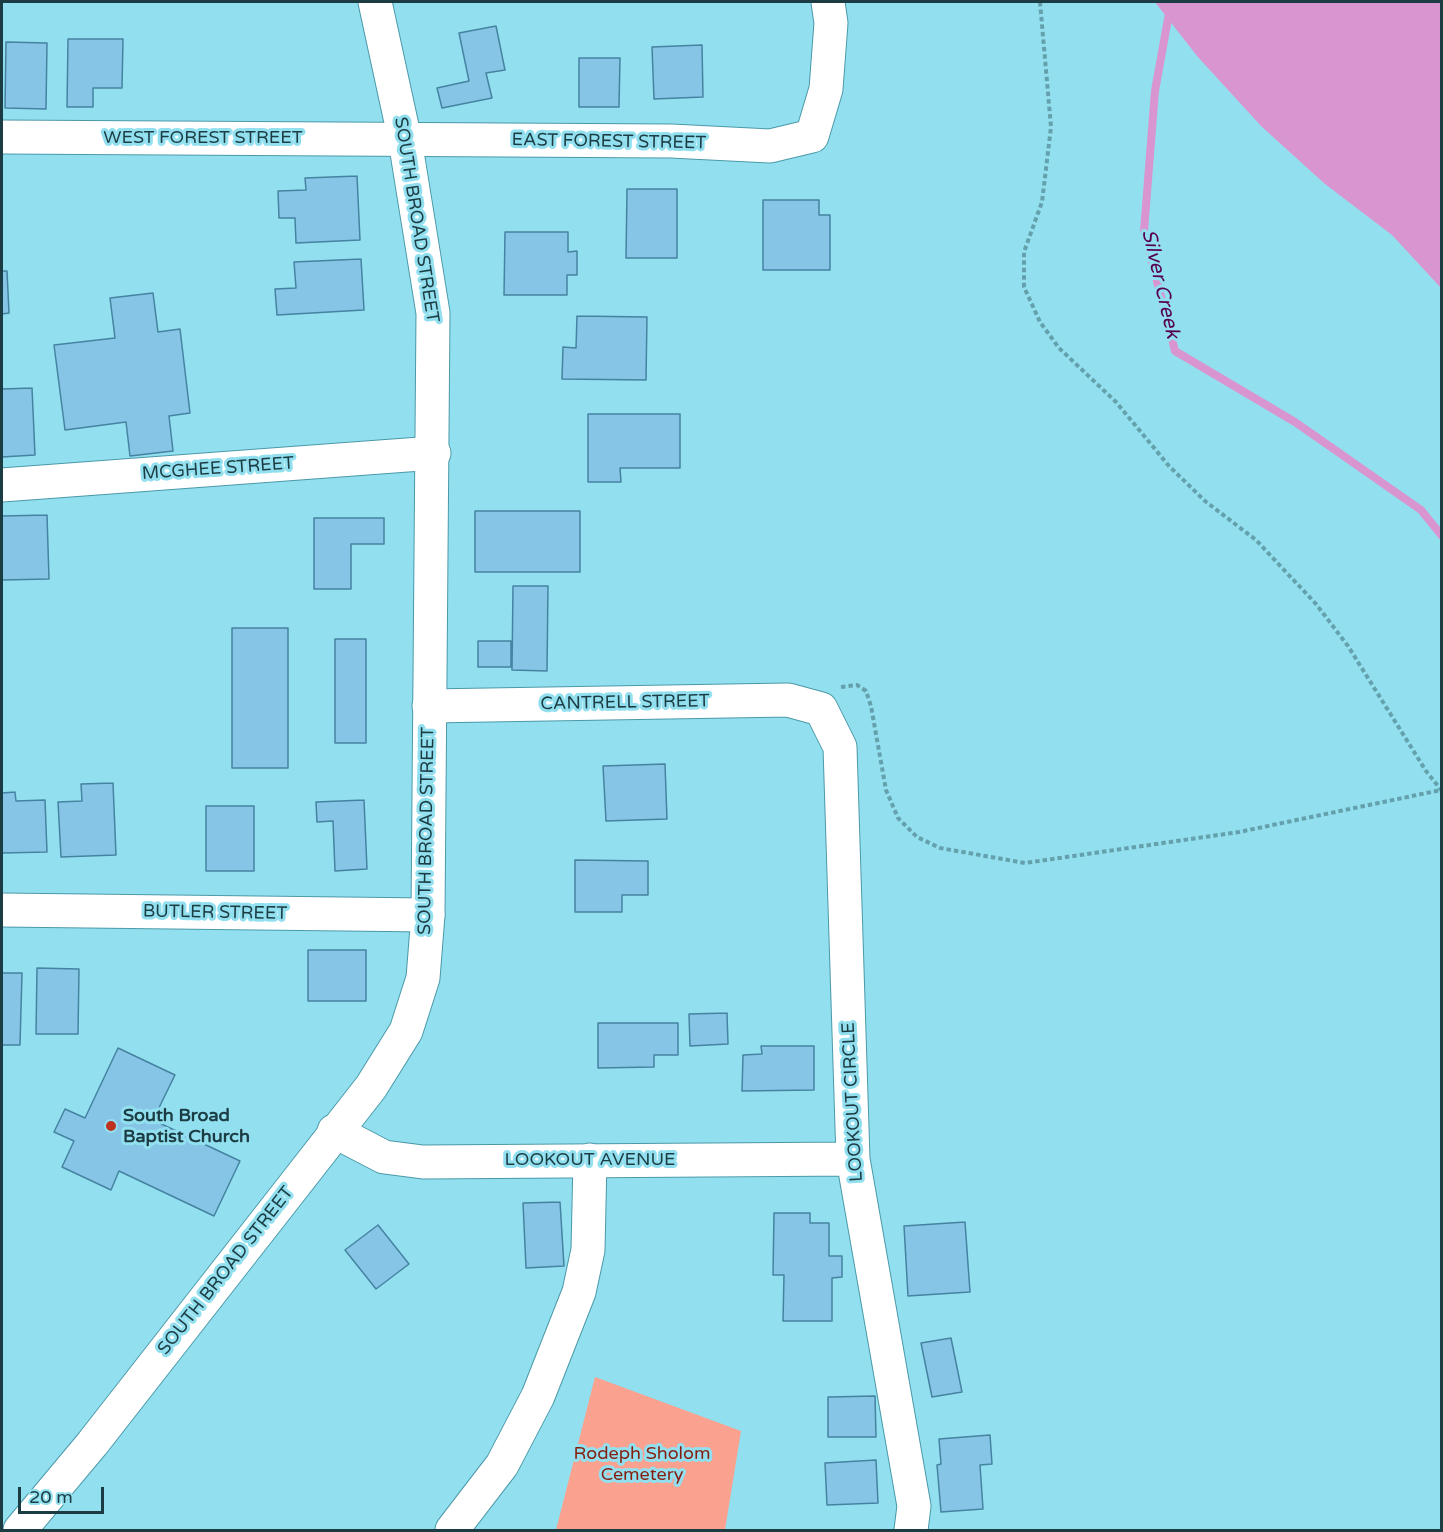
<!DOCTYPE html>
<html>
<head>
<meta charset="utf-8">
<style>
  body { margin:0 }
  #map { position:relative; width:1443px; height:1532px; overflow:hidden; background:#92e0ef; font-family:"Varela Round",sans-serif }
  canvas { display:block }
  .frame { position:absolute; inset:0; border:3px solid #1c3c43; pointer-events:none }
  .scale { position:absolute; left:18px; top:1487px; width:86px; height:27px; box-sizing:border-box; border:3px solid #1c3c43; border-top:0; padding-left:8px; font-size:18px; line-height:21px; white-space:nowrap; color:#1c3c43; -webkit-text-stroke:4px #92e0ef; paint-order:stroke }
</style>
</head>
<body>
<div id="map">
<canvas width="1443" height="1532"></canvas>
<div class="frame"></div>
<div class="scale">20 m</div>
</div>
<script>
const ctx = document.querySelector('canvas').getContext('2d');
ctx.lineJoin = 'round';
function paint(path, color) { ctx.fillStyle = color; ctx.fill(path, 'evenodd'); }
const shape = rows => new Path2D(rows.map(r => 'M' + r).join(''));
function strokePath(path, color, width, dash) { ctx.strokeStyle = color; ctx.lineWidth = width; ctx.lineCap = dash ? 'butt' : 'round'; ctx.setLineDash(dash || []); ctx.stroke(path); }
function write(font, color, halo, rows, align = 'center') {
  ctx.font = font + ' "Varela Round",sans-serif'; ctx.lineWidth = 6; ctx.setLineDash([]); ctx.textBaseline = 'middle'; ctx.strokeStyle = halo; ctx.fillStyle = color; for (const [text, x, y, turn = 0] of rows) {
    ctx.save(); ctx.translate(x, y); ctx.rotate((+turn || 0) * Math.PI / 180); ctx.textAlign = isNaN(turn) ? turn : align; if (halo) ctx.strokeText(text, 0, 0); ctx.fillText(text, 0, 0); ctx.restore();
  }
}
const green = shape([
  [595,1377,741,1431,725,1530,556,1530]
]);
const water = shape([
  [1155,2,1441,2,1441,288,1392,235,1325,184,1261,126,1197,56]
]);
const stream = shape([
  [1171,2,1155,91,1144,231,1175,351,1295,422,1421,510,1442,536]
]);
const building = shape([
  [496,26,505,70,486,73,492,98,442,108,437,88,469,81,459,33,496,26],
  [68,39,123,39,122,88,93,88,93,107,67,107,68,39],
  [6,42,47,43,46,109,5,108,6,42],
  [702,45,703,97,654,99,652,47,702,45],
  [579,58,620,58,619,107,579,107,579,58],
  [357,176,360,240,296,243,295,218,279,218,278,191,306,190,305,178,357,176],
  [627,189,677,189,677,258,626,258,627,189],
  [763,200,819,200,819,215,830,215,830,270,763,270,763,200],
  [505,232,568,232,568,252,577,251,577,275,567,275,567,295,504,295,505,232],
  [361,259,364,310,277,315,275,289,296,288,294,262,361,259],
  [2,271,7,271,9,313,2,314,2,271],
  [153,293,158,332,180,329,190,413,169,416,173,451,130,456,126,422,65,430,54,345,115,338,110,298,153,293],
  [577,316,647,317,646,380,562,379,563,347,576,348,577,316],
  [32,388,35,455,2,457,2,389,32,388],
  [588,414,680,414,680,468,620,468,621,482,588,482,588,414],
  [475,511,580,511,580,572,475,572,475,511],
  [47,515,49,579,2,580,2,516,47,515],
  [314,518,384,518,384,544,351,544,351,589,314,589,314,518],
  [513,586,548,586,547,671,512,670,513,586],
  [232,628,288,628,288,768,232,768,232,628],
  [335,639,366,639,366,743,335,743,335,639],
  [478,641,511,641,511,667,478,667,478,641],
  [665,764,667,819,606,821,603,766,665,764],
  [113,783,116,855,61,857,58,802,82,801,81,784,113,783],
  [15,792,16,801,45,800,47,852,2,853,2,793,15,792],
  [364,800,367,869,335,871,333,821,317,822,316,802,364,800],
  [206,806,254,806,254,871,206,871,206,806],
  [575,860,648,861,648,895,622,895,622,912,575,912,575,860],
  [308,950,366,950,366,1001,308,1001,308,950],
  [37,968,79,969,78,1034,36,1034,37,968],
  [2,973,22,973,20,1045,2,1045,2,973],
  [727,1013,728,1044,690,1046,689,1014,727,1013],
  [598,1023,678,1023,678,1055,654,1055,654,1067,598,1068,598,1023],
  [761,1046,814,1046,814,1090,742,1091,743,1055,762,1054,761,1046],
  [118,1048,175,1075,153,1120,240,1161,214,1216,119,1171,111,1190,62,1167,74,1141,54,1132,65,1109,85,1118,118,1048],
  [560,1202,564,1266,526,1268,523,1203,560,1202],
  [774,1213,810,1213,810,1223,829,1223,829,1256,842,1256,842,1277,832,1278,832,1321,783,1321,784,1275,773,1275,774,1213],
  [965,1222,970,1292,908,1296,904,1226,965,1222],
  [378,1225,409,1264,376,1289,345,1250,378,1225],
  [951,1338,962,1392,932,1397,921,1343,951,1338],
  [875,1396,876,1437,828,1437,828,1397,875,1396],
  [990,1435,992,1464,980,1465,983,1509,941,1512,937,1465,941,1464,939,1439,990,1435],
  [876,1460,878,1503,827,1505,825,1463,876,1460]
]);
const path = shape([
  [1040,2,1051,127,1042,202,1024,252,1024,287,1040,322,1059,348,1116,402,1169,466,1205,501,1256,540,1316,604,1348,646,1426,771,1442,791],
  [841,687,857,685,866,691,871,706,886,790,898,818,917,837,940,848,1025,863,1239,832,1441,790]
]);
const minor = shape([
  [2,137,671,141,770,146,812,136,826,89,831,23,828,2],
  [2,485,434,453],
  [429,706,788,700,821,709,840,747,853,1159,914,1506,911,1530],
  [2,910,428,915],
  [334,1131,384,1157,423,1162,853,1159],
  [452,1530,502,1465,538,1396,579,1292,588,1250,590,1160]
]);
const major = shape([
  [20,1530,92,1444,371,1087,406,1031,423,978,428,915,433,313,405,140,375,2]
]);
const markers = [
  [111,1126,6,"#bf331e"]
];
const streetNames = [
  ["WEST FOREST STREET",203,138],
  ["EAST FOREST STREET",609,142,1],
  ["SOUTH BROAD STREET",416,220,81],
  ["MCGHEE STREET",218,469,-4],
  ["CANTRELL STREET",625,703,-1],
  ["SOUTH BROAD STREET",427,831,-89],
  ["BUTLER STREET",215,913,1],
  ["LOOKOUT CIRCLE",853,1102,-93],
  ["LOOKOUT AVENUE",590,1160],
  ["SOUTH BROAD STREET",226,1271,-52]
];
const poiNames = [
  ["South Broad",123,1116],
  ["Baptist Church",123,1137]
];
const parkNames = [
  ["Rodeph Sholom",642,1454],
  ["Cemetery",642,1475]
];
const waterNames = [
  ["Silver Creek",1160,284,77]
];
paint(green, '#fba18f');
paint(water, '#d995d0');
strokePath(stream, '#d995d0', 8);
paint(building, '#86c5e6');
strokePath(building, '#4583a1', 1.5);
strokePath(minor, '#4b99a8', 35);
strokePath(major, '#4b99a8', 35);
strokePath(path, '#64a1ad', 4, [4.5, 3]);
strokePath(minor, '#fff', 33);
strokePath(major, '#fff', 33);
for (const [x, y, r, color] of markers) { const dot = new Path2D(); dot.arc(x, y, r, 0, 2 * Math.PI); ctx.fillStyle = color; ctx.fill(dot); strokePath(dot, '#92e0ef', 2); }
write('18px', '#1c3c43', '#92e0ef', streetNames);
write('bold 18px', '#1c3c43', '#92e0ef', poiNames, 'left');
write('18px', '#861e0f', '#92e0ef', parkNames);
write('italic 20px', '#570251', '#92e0ef', waterNames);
</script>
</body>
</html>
